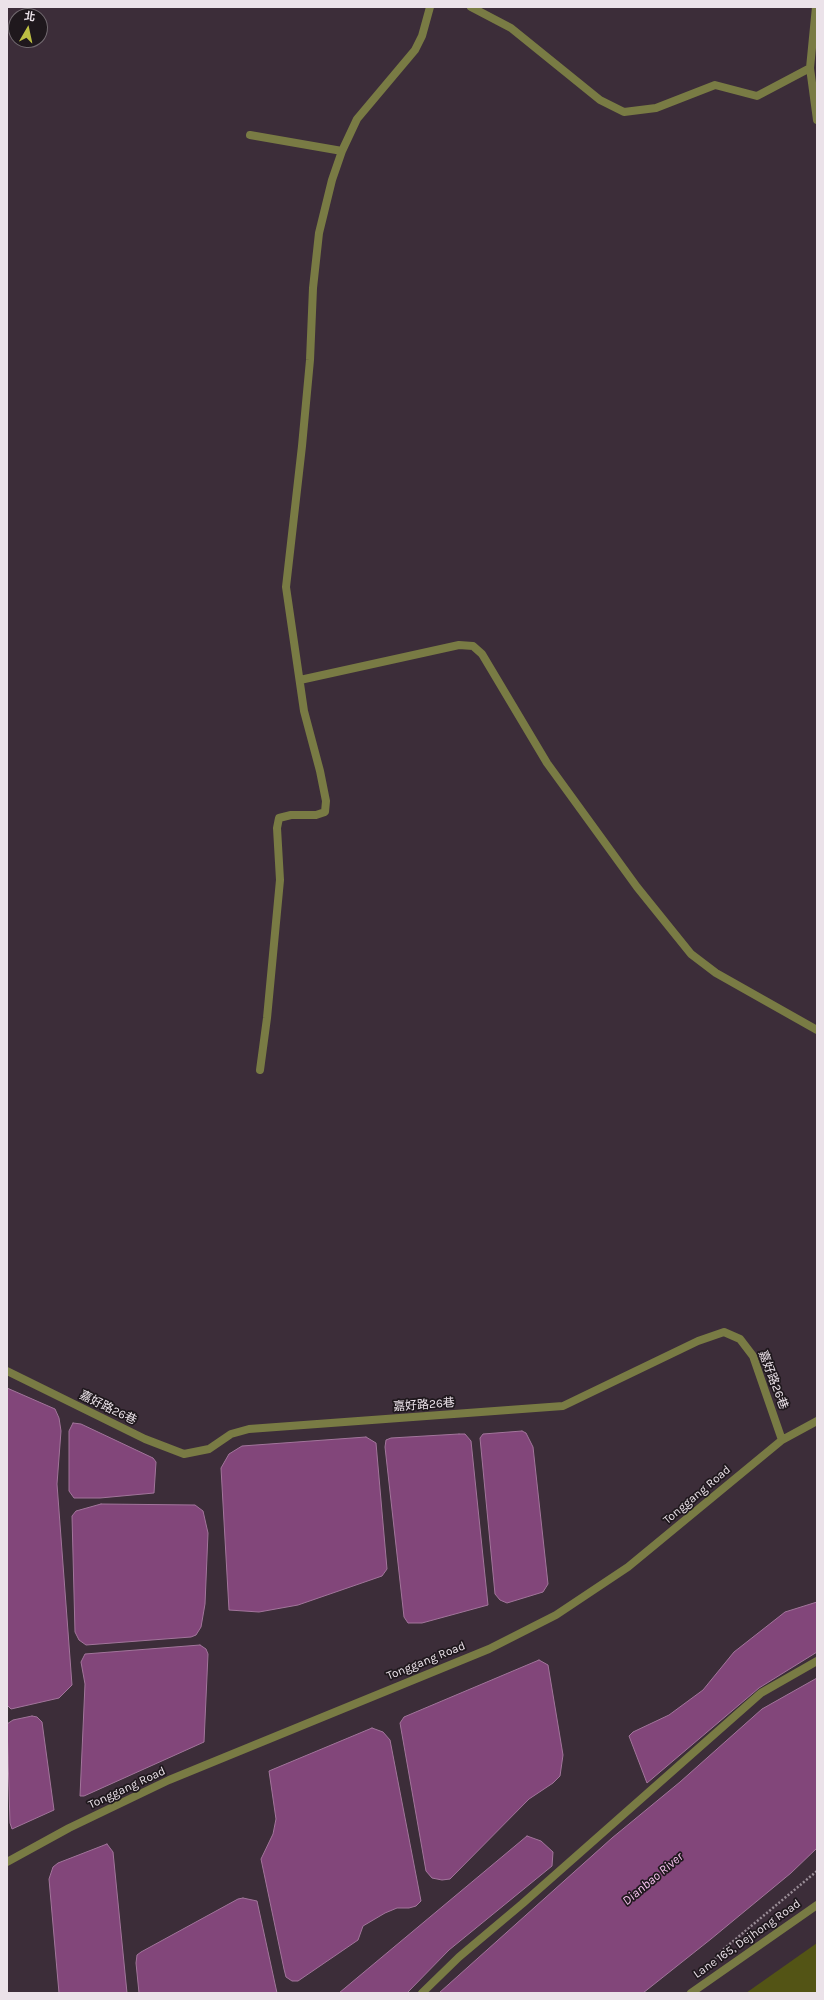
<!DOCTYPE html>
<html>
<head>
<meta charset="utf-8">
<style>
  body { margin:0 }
  #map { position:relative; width:824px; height:2000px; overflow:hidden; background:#3c2d39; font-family:Karla,"Noto Sans TC",sans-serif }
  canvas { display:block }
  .frame { position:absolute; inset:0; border:8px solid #ebe2e9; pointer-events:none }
  .north { position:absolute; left:8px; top:8px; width:40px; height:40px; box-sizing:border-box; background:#1f181d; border:1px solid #71696f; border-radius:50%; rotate:9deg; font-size:11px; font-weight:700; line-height:16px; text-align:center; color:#ebe2e9 }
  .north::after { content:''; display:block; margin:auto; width:14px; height:18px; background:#bdbf43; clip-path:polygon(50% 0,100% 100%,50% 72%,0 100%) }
</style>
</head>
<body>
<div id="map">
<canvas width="824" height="2000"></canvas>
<div class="frame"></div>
<div class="north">北</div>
</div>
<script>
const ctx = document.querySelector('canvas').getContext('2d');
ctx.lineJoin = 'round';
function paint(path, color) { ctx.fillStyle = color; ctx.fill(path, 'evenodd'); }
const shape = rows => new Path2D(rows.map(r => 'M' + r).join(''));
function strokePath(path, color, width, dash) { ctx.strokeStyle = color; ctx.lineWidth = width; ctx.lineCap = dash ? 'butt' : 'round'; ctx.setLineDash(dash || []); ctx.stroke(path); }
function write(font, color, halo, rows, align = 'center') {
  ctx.font = font + ' Karla,"Noto Sans TC",sans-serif'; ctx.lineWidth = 3.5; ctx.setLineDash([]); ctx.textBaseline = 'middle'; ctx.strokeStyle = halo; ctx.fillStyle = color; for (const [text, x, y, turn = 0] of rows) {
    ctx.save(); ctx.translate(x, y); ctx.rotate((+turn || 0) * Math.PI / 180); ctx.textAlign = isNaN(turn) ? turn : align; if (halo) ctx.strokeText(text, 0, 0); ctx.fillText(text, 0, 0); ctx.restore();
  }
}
const green = shape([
  [817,1943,817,1993,746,1993]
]);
const water = shape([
  [7,1388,55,1409,59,1418,61,1431,57,1484,72,1685,59,1698,11,1709,7,1705,7,1388],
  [73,1423,81,1424,153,1458,156,1462,154,1493,100,1498,74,1498,69,1491,69,1431,73,1423],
  [522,1431,526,1433,533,1447,548,1584,543,1592,507,1603,500,1600,495,1594,480,1438,483,1434,522,1431],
  [459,1434,465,1434,471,1441,488,1605,422,1623,408,1623,404,1617,385,1447,386,1440,391,1438,459,1434],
  [366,1437,376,1443,387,1569,382,1576,298,1605,259,1612,229,1610,221,1468,229,1454,242,1446,366,1437],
  [101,1504,195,1505,203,1511,208,1533,205,1604,201,1627,196,1635,191,1637,86,1645,79,1640,75,1632,72,1516,76,1511,101,1504],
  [817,1602,817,1652,759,1688,647,1783,629,1736,633,1732,669,1715,703,1690,734,1652,785,1612,817,1602],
  [200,1645,206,1649,208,1654,204,1742,84,1796,80,1796,85,1684,81,1662,85,1654,200,1645],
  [539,1660,548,1665,563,1755,560,1776,553,1783,529,1799,450,1879,442,1880,432,1878,426,1871,400,1723,404,1717,539,1660],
  [817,1678,817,1848,791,1873,711,1939,643,1993,439,1993,612,1838,680,1782,762,1709,817,1678],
  [32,1716,37,1717,42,1722,54,1810,12,1829,10,1823,7,1724,13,1720,32,1716],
  [372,1728,383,1732,390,1740,421,1901,416,1906,409,1908,397,1908,385,1913,363,1926,358,1940,298,1981,292,1981,286,1977,284,1969,261,1859,273,1834,276,1819,269,1771,372,1728],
  [527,1836,541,1841,553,1852,552,1866,449,1950,407,1993,339,1993,527,1836],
  [107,1844,113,1852,127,1993,59,1993,49,1879,53,1867,58,1863,107,1844],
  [243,1898,257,1901,277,1993,139,1993,136,1963,137,1955,141,1952,238,1899,243,1898]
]);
const path = shape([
  [711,1965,719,1953,817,1871]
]);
const street = shape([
  [471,7,511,28,600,100,624,112,656,108,715,85,757,96,810,68],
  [816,7,810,68,817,120],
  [250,135,342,151],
  [300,680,459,645,473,646,482,654,547,763,637,887,691,954,716,973,817,1030],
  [260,1070,267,1018,280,880,277,828,279,818,291,815,316,815,325,812,326,801,320,771,304,711,286,587,302,446,310,360,313,288,319,233,332,180,342,151,357,119,415,50,422,36,430,7],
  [7,1371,145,1439,184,1454,209,1449,231,1434,249,1429,563,1406,698,1341,724,1332,740,1339,753,1356,782,1440],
  [7,1862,69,1828,169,1780,489,1649,556,1615,628,1567,782,1440,817,1421],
  [422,1993,459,1957,522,1904,761,1693,817,1661],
  [691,1993,817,1905]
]);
const streetNames = [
  ["嘉好路26巷",773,1380,69],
  ["嘉好路26巷",424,1405,-4],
  ["嘉好路26巷",108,1408,26],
  ["Tonggang Road",697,1495,-40],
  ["Tonggang Road",426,1661,-22],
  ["Tonggang Road",127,1788,-25],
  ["Lane 165, Dejhong Road",747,1939,-35]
];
const waterNames = [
  ["Dianbao River",653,1879,-40]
];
paint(green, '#535415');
paint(water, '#82467a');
strokePath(water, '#a2759b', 1);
strokePath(path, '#998d96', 2.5, [2, 2]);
strokePath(street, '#797b44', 8);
write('12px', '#ebe2e9', '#1f181d', streetNames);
write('italic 13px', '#f5c0ed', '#1f181d', waterNames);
</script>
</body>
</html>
